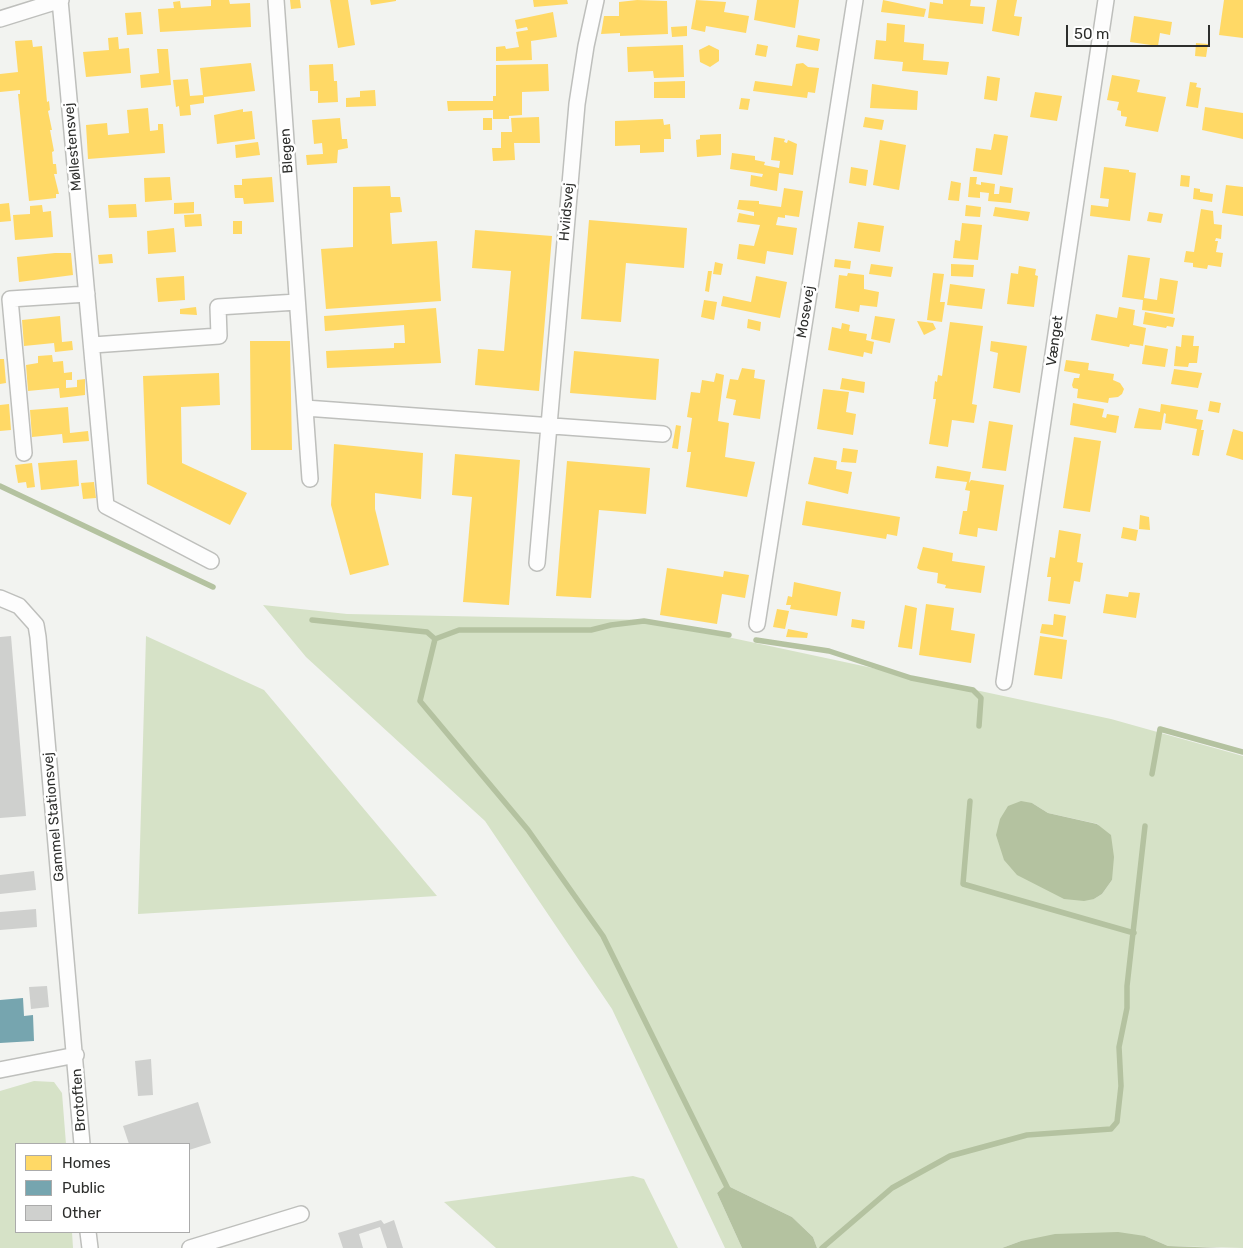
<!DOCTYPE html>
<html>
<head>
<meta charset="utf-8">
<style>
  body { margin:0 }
  #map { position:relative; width:1243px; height:1248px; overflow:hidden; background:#f2f3f0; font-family:Rubik,sans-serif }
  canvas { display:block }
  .legend { position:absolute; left:15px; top:1143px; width:175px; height:90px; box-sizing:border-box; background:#fff; border:1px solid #ababab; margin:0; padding:6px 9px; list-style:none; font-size:15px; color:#2d2e2c }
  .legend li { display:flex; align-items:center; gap:10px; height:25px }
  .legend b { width:25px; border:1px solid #ababab }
  .scale { position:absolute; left:1066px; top:25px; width:144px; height:22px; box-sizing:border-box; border:2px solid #2d2e2c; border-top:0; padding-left:6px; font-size:15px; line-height:18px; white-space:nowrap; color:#2d2e2c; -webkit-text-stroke:4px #fff; paint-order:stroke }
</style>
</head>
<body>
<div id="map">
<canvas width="1243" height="1248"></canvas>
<ul class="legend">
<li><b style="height:14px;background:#ffd966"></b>Homes</li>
<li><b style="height:14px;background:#76a5af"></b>Public</li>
<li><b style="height:14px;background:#cfd0ce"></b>Other</li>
</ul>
<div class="scale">50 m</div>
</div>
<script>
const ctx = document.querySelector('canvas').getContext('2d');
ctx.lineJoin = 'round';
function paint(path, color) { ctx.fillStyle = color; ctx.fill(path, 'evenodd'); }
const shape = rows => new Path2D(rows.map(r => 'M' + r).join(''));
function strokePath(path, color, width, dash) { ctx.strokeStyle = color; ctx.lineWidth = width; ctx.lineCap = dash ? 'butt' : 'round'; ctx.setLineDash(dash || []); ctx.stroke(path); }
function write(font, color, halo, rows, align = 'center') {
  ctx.font = font + ' Rubik,sans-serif'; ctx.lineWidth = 5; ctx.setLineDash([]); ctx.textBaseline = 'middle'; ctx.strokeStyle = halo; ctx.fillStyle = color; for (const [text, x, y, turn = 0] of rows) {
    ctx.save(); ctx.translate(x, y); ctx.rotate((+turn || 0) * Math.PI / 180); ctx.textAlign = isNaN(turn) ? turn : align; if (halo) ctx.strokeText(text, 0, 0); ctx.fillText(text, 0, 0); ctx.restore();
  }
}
const green = shape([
  [263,605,347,614,648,620,1111,719,1243,756,1243,1248,1168,1246,1145,1236,1021,1241,1002,1248,817,1248,813,1237,792,1217,726,1185,717,1193,742,1248,725,1248,612,1009,485,821,306,657],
  [1032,803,1048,813,1098,824,1112,880,1102,894,1094,899],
  [146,636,264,690,437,896,138,914],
  [34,1081,54,1082,62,1093,66,1144,16,1144,16,1232,72,1232,73,1248,0,1248,0,1091],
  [633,1176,644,1179,678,1248,496,1248,444,1202]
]);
const water = shape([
  [1021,801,1032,803,1048,813,1097,824,1111,835,1114,857,1112,880,1102,894,1094,899,1084,901,1064,899,1017,875,1004,860,996,835,1000,819,1008,806],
  [726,1185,792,1217,813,1237,817,1248,742,1248,717,1193],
  [1118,1232,1145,1236,1168,1246,1222,1248,1002,1248,1021,1241,1055,1234]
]);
const homes = shape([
  [211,0,229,0,230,4,250,3,251,27,160,32,158,9,174,8,173,2,180,1,181,8,211,6],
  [290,0,300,0,301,8,291,9],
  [330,0,348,0,355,45,338,48],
  [370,0,396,0,396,1,371,5],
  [533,0,567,0,568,4,534,7],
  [637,0,667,1,668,34,620,36,620,33,601,34,604,16,619,16,619,2],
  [696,0,726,2,724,12,749,16,746,33,706,26,705,32,691,29],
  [757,0,799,0,795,28,754,20],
  [883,0,926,9,924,17,881,12],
  [943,0,971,0,970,6,985,7,983,24,928,18,930,2,943,4],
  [997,0,1017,0,1014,16,1022,17,1019,36,992,31],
  [1224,0,1243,0,1243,38,1219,35],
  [141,12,143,34,127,35,125,13],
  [553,12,557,37,531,41,532,60,496,61,496,47,505,46,506,49,519,47,516,32,528,30,527,27,517,29,515,20],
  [1134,16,1172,22,1170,35,1160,33,1158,46,1130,42],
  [887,23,905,25,904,42,924,44,923,60,949,62,947,75,902,71,903,62,874,59,876,40,886,41],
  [687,26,687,36,672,37,671,27],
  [798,35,820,39,818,51,796,47],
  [118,37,119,49,129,48,131,73,86,77,83,52,109,50,108,38],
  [32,40,33,47,42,46,47,102,49,101,50,110,48,111,52,130,50,130,54,151,52,152,53,164,56,164,57,174,54,174,59,194,56,194,56,198,29,201,18,94,20,94,20,90,0,92,0,74,18,72,15,41],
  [1196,43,1208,44,1206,57,1195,56],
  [757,44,768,46,766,57,755,55],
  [683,45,684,77,654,78,653,71,628,72,627,47],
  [709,45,719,50,719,61,710,67,700,62,699,50],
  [157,49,168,49,171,85,141,88,140,75,159,73],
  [251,63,255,91,204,97,204,103,190,105,191,115,180,116,179,106,176,107,173,80,188,79,190,96,203,95,200,68],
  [803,63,808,67,819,68,815,93,808,92,807,98,753,91,755,81,792,86,796,64],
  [333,64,334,81,337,81,338,102,318,103,318,91,310,91,309,65],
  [548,64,549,91,522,92,522,115,509,116,509,119,493,119,493,110,448,111,447,101,493,101,493,96,496,96,496,65],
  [1112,75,1140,80,1137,92,1166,97,1158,132,1125,126,1127,117,1121,116,1121,111,1117,110,1119,102,1107,100],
  [987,76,1000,78,997,101,984,99],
  [685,81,685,98,654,98,654,82],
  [1190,82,1197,83,1196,87,1201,88,1198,108,1186,106],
  [872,84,918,91,917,110,870,108],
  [375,90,376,106,346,107,346,98,360,97,360,91],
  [1035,92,1062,96,1057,121,1030,117],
  [741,98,750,99,748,110,739,109],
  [1205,107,1243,113,1243,139,1202,130],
  [148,108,150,131,158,130,158,124,163,124,165,153,88,159,86,125,107,123,108,135,129,133,127,110],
  [243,109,243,112,252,111,255,139,217,144,214,115],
  [539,117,540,143,514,143,515,160,493,161,492,148,501,148,501,132,512,132,511,118],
  [865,117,884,120,882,130,863,127],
  [340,118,342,139,347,139,348,148,338,150,337,163,307,165,306,155,323,154,322,143,314,144,312,120],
  [483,118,492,118,492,130,483,130],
  [663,119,664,125,670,124,671,139,664,139,664,152,640,153,640,145,615,146,615,121],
  [721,134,721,155,697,157,696,140,700,139,700,135],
  [994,134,1008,136,1002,175,973,171,976,148,991,150],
  [774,137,785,139,784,142,787,143,788,140,797,144,793,175,779,173,777,191,750,186,751,175,762,177,763,174,730,169,732,153,755,156,755,160,765,162,764,165,779,168,780,161,771,160],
  [880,140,906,145,899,190,873,185],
  [258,142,260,155,236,158,235,145],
  [851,167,868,170,866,186,849,183],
  [1104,167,1129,170,1129,172,1136,173,1130,221,1090,216,1091,205,1108,207,1109,199,1100,198],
  [1181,175,1190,176,1189,187,1180,186],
  [170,177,172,200,145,202,144,178],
  [272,177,274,202,244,204,243,198,235,198,234,185,242,185,242,179],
  [970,177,977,177,976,184,981,185,981,182,995,184,994,194,999,194,1000,186,1013,188,1011,203,988,201,989,193,980,192,980,198,968,197],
  [951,181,961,183,959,201,948,200],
  [1226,185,1243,187,1243,216,1222,213],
  [390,186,391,197,400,197,402,212,390,213,392,244,437,241,441,301,326,309,321,249,353,247,353,187],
  [784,188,803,191,799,217,785,215,785,218,778,217,776,225,797,228,793,255,767,251,765,264,737,259,739,244,754,246,760,225,737,222,739,213,754,216,754,212,737,209,739,200,759,201,759,204,781,207],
  [1194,188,1200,189,1200,192,1213,194,1212,202,1193,199],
  [194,202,194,213,174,214,174,203],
  [9,203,11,221,0,222,0,204],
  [136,204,137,217,109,218,108,205],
  [42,205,43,212,51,211,53,237,15,240,13,215,30,214,30,206],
  [966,205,981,207,980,217,965,216],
  [995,207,1030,212,1028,221,993,216],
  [1201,209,1213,211,1214,224,1222,225,1221,239,1216,238,1215,241,1218,241,1216,252,1223,253,1221,267,1208,265,1207,269,1193,267,1193,263,1184,262,1186,251,1194,252],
  [1149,212,1163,214,1161,223,1147,221],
  [201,214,202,226,185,227,184,215],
  [589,220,687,228,684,268,626,263,621,322,581,319],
  [233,221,242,221,242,234,233,234],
  [858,222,884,226,880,252,854,248],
  [962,223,982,225,978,260,953,258,955,240,960,241],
  [174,228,176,252,148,254,147,231],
  [475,230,552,236,539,391,475,385,478,349,504,351,511,271,472,268],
  [55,253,71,253,73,275,19,282,17,257],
  [112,254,113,263,99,264,98,255],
  [1128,255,1150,258,1144,298,1157,300,1160,278,1178,281,1173,314,1142,310,1143,300,1122,297],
  [835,259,851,261,850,269,834,267],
  [715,262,723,264,721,275,713,274],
  [871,264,893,267,891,277,869,274],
  [951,264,974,265,973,277,951,276],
  [1019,266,1036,269,1035,275,1038,276,1034,307,1007,304,1011,273,1018,274],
  [708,271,712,271,709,292,705,291],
  [848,273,864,275,864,289,879,292,877,307,860,305,859,312,835,308,839,275,847,276],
  [933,273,944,274,940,302,945,302,942,322,927,320],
  [184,276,185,300,158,302,156,278],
  [756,276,787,282,780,318,721,306,723,296,751,302],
  [950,284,985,289,982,309,947,305],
  [704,300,717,302,714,320,701,317],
  [196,307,197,315,180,314,180,309],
  [1119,307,1135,310,1133,325,1146,328,1143,346,1130,344,1129,347,1091,340,1096,314,1117,318],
  [436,308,441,363,327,368,326,351,394,348,394,343,405,343,404,325,325,331,324,316],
  [1145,312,1175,318,1173,327,1167,326,1166,328,1143,324],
  [60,316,62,342,72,341,73,350,55,352,54,343,24,346,22,320],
  [875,316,895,319,890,343,871,339],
  [748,319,761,322,760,331,747,328],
  [917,321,933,323,936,329,924,335],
  [950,322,983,326,972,404,977,405,974,423,952,420,948,447,929,444,936,399,933,399,935,381,937,382,938,375,942,376],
  [842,323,850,325,849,331,867,334,866,340,874,342,872,354,864,352,863,357,828,350,832,327,841,329],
  [1182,335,1194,336,1193,346,1199,346,1197,363,1189,363,1188,367,1174,366,1176,346,1181,347],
  [250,341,290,341,292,450,251,450],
  [991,341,1027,346,1020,393,993,388,998,353,990,351],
  [1145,345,1168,349,1165,367,1142,364],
  [574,351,659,359,656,400,570,393],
  [52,355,53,362,63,361,64,373,72,372,72,380,66,380,66,388,77,387,77,380,85,379,85,395,60,398,59,388,28,391,26,365,38,363,38,356],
  [0,359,4,359,6,383,0,384],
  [1066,360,1089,363,1088,370,1114,374,1113,380,1120,383,1124,389,1122,394,1118,397,1109,398,1108,403,1077,398,1078,389,1073,388,1072,385,1074,378,1079,378,1080,374,1064,371],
  [742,368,755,370,754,378,765,380,760,419,733,415,736,400,726,398,730,379,738,380],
  [1174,369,1202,373,1198,388,1171,384],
  [219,373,220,405,181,407,182,463,247,493,230,525,147,484,143,376],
  [716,373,724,375,718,421,729,423,725,457,755,462,747,497,686,487,691,452,687,452,692,418,687,417,691,392,700,393,702,380,714,382],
  [842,378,865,382,864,393,840,389],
  [823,389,849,392,846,412,856,414,853,435,817,429],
  [1210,401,1221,403,1219,413,1208,411],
  [1073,403,1104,409,1102,417,1106,418,1107,414,1119,416,1116,433,1070,425],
  [9,404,11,430,0,431,0,405],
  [1161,404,1198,410,1196,419,1203,420,1201,430,1204,430,1199,456,1192,455,1197,429,1165,423,1166,414,1164,413,1161,430,1134,428,1139,408,1160,412],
  [68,407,70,433,88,431,89,441,63,443,62,434,32,437,30,410],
  [989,421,1013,425,1006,471,982,468],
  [676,425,681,426,678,449,672,448],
  [1233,429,1243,432,1243,460,1226,455],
  [1074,437,1101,441,1090,512,1063,508],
  [334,444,423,453,421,499,375,493,375,509,389,565,350,575,331,505],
  [843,448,858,450,856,463,841,462],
  [455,454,520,460,509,605,463,602,472,497,452,495],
  [814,457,837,461,836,469,852,472,848,494,808,484],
  [77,460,79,486,41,490,38,463],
  [567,461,650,468,646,514,599,510,591,598,556,596],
  [32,463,35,487,27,488,26,482,18,483,15,465],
  [937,466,971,472,969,483,971,480,1004,485,997,531,978,528,977,537,959,534,963,511,967,511,970,491,965,490,967,482,935,478],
  [94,482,96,498,83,499,81,483],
  [806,501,900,517,897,536,887,534,886,539,802,525],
  [1140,515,1149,517,1150,530,1139,529],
  [1123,527,1138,530,1136,541,1121,538],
  [1059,530,1081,534,1077,562,1083,563,1080,582,1074,581,1070,604,1048,601,1051,577,1047,577,1050,557,1055,558],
  [923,547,953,553,952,561,985,566,981,593,945,588,946,585,937,583,938,573,920,570,917,568],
  [667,568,723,577,724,571,749,575,745,598,722,594,717,624,660,615],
  [794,582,841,592,837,616,790,609,791,605,786,605,788,596,792,597],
  [1129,592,1140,593,1136,618,1103,613,1106,594,1128,597],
  [926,604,954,608,951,630,975,634,971,663,919,655],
  [905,605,917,608,912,649,898,647],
  [777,609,789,611,785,629,773,627],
  [1054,614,1066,616,1063,637,1040,633,1042,624,1053,625],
  [852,619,865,621,864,629,851,627],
  [788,629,808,633,807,638,786,637],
  [1040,636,1067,640,1062,679,1034,675]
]);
const public = shape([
  [23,998,24,1016,33,1015,34,1041,0,1043,0,1000]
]);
const stream = shape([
  [0,486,213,587],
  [312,620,427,632,435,639],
  [756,640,829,651,911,678,973,690,981,698,979,726],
  [1152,774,1160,729,1243,752],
  [970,801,963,884,1134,933],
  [729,1191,603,936,528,830,420,701,435,639,459,630,591,630,611,625,644,621,729,635],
  [822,1248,892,1188,950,1156,1027,1135,1111,1129,1117,1122,1121,1086,1119,1047,1127,1008,1127,986,1145,826]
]);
const building = shape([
  [11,636,26,816,0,818,0,637],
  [34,871,36,890,0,894,0,875],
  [36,909,37,927,0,930,0,912],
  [47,986,49,1007,31,1009,29,987],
  [151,1059,153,1095,138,1096,135,1061],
  [198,1102,211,1143,189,1150,189,1144,129,1144,123,1126],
  [381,1220,384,1224,394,1220,403,1248,387,1248,380,1227,359,1234,363,1248,343,1248,338,1233]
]);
const street = shape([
  [60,0,106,506,211,561],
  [276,0,310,479],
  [0,19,61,0],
  [93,345,219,336,218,307,297,302],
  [305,408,663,434],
  [24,453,10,299,87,294],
  [537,563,577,104,586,46,596,0],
  [0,598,19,606,36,625,38,637,82,1144],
  [757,624,855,0],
  [1004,682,1106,0],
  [0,1070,76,1055],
  [88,1232,90,1248],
  [190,1248,301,1214]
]);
const streetNames = [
  ["Møllestensvej",73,147,-95],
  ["Blegen",287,151,-94],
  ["Hviidsvej",567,212,-85],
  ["Mosevej",806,312,-81],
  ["Vænget",1055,341,-82],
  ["Gammel Stationsvej",54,817,-95],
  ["Brotoften",79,1100,-94]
];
paint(green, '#d6e2c7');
paint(water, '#b4c2a0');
paint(homes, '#ffd966');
paint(public, '#76a5af');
strokePath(stream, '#b4c2a0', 5.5);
paint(building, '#cfd0ce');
strokePath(street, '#bebfbc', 18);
strokePath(street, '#fdfdfd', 15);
write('14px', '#2d2e2c', '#fff', streetNames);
</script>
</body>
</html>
